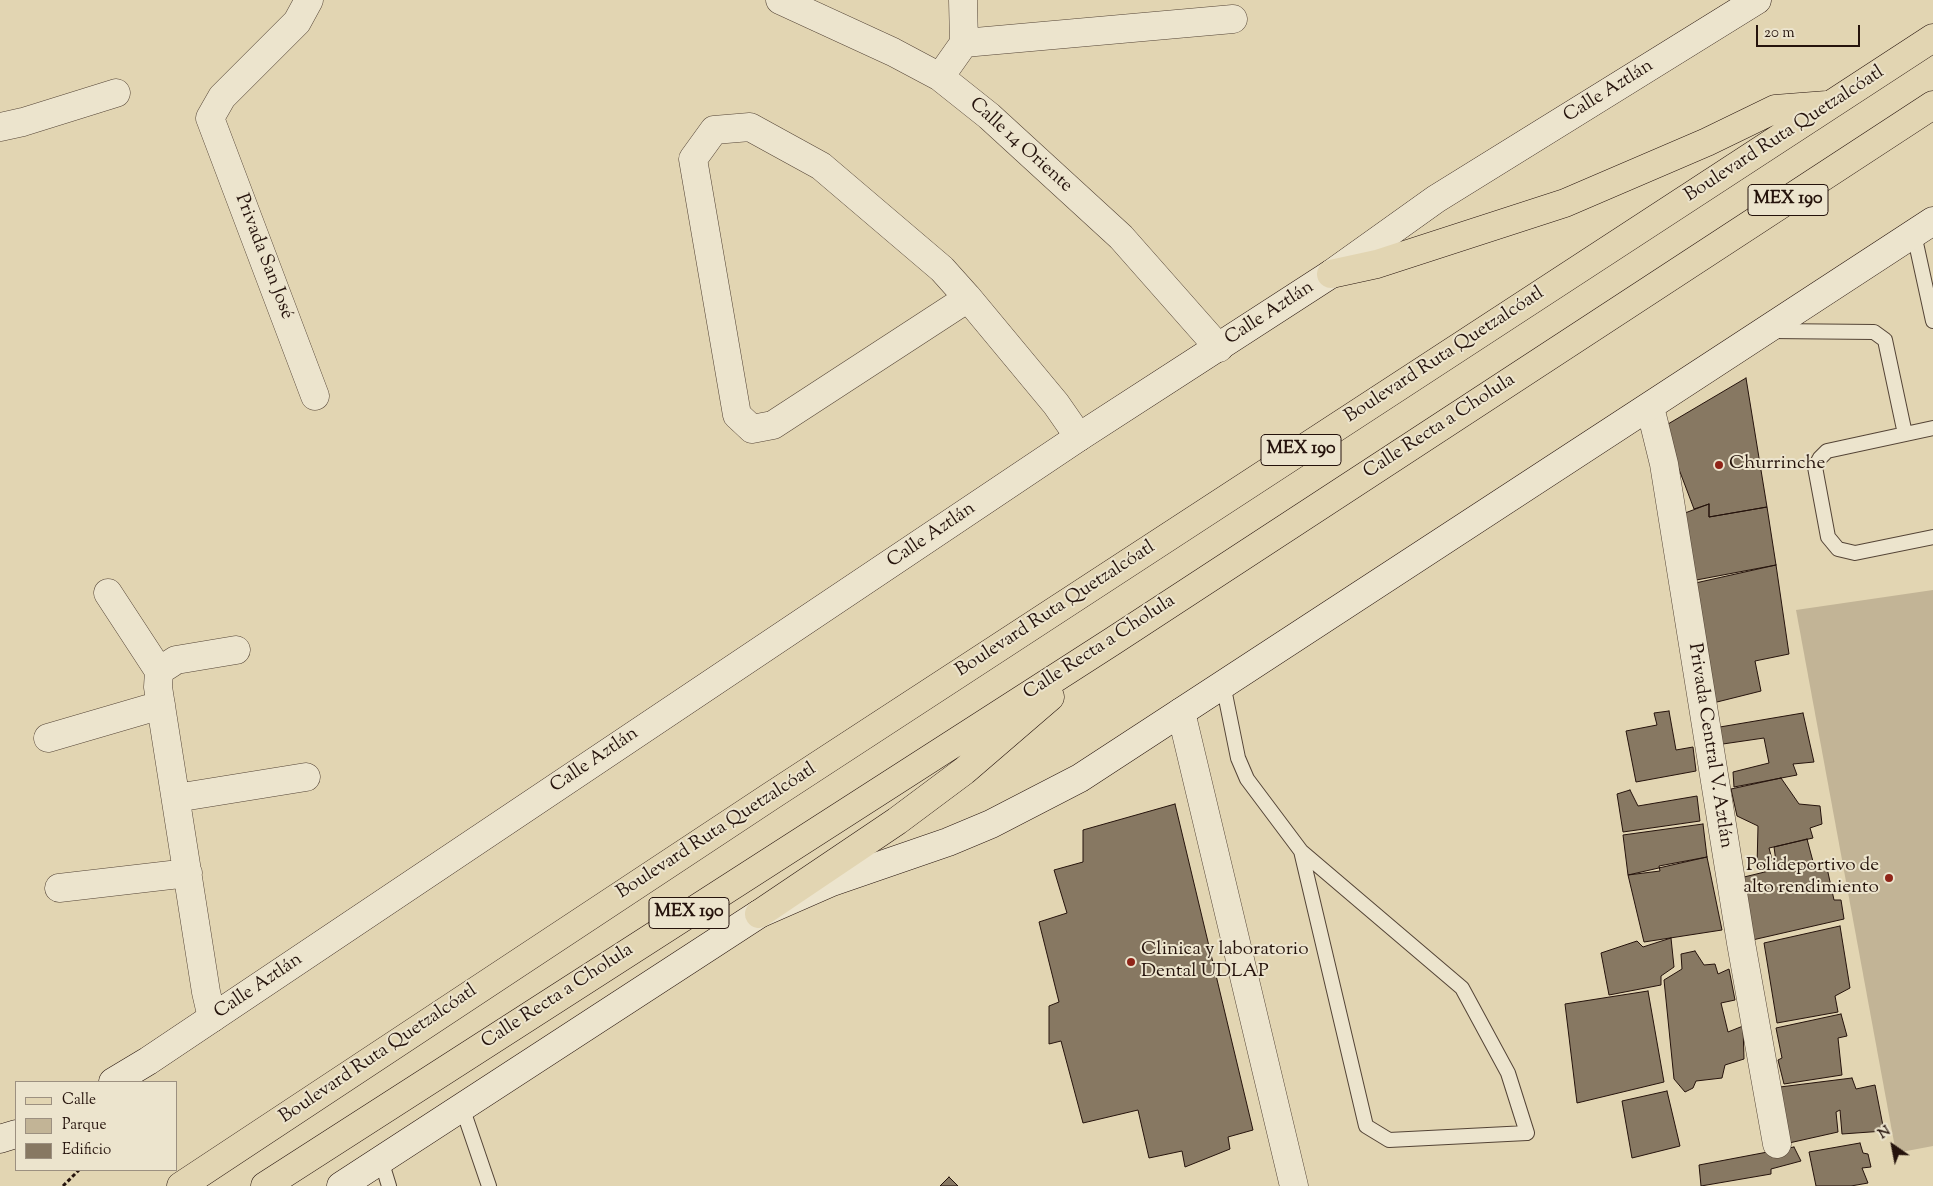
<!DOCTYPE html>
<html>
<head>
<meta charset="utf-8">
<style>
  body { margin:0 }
  #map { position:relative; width:1933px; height:1186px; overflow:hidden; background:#e2d5b2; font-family:"Sorts Mill Goudy",serif }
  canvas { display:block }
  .legend { position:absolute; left:15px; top:1081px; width:162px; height:90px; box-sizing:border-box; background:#ece4cd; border:1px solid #9c9080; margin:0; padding:6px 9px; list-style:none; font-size:15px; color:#25130c }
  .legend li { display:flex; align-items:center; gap:10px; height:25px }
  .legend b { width:25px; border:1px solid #9c9080 }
  .north { position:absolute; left:1868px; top:1121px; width:50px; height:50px; -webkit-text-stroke:4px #ece4cd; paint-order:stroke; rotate:327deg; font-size:14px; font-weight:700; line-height:20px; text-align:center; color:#25130c }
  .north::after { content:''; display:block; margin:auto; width:18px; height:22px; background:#25130c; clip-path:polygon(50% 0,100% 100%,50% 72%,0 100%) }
  .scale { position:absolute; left:1756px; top:25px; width:104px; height:22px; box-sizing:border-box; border:2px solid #25130c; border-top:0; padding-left:6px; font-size:15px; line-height:18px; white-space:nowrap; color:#25130c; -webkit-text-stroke:4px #ece4cd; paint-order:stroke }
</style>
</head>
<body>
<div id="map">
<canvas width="1933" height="1186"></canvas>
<ul class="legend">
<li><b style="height:6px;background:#e2d5b2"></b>Calle</li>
<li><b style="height:14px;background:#c2b496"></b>Parque</li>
<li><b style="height:14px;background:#877862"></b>Edificio</li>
</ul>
<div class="north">N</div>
<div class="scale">20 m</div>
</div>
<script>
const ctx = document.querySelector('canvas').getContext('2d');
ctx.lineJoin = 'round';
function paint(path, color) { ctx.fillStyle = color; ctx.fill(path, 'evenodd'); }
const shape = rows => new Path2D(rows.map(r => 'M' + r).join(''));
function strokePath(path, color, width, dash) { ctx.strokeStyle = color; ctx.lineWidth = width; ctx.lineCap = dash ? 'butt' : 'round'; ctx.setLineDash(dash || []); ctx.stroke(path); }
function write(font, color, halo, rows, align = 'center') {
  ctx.font = font + ' "Sorts Mill Goudy",serif'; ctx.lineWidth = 4; ctx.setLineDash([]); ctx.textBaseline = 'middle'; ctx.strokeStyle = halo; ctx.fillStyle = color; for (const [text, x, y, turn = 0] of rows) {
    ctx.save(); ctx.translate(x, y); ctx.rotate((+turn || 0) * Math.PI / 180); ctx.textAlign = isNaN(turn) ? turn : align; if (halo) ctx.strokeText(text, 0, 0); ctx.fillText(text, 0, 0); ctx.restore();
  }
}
const green = shape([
  [1933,590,1933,1146,1896,1153,1796,610]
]);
const building = shape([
  [1746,378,1767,507,1709,517,1709,504,1694,509,1663,427,1746,378],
  [1709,504,1709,517,1767,507,1776,565,1691,581,1685,513,1709,504],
  [1776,565,1789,654,1755,661,1761,691,1713,703,1691,584,1776,565],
  [1669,711,1676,750,1693,747,1696,771,1636,782,1626,731,1657,725,1654,713,1669,711],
  [1803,713,1814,762,1793,764,1797,775,1734,787,1733,772,1769,763,1764,738,1716,745,1714,728,1803,713],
  [1781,778,1799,804,1820,806,1822,824,1810,828,1813,838,1769,848,1773,863,1757,867,1758,826,1737,816,1731,789,1781,778],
  [1630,790,1638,806,1697,796,1700,821,1623,832,1617,794,1630,790],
  [1175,804,1253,1130,1228,1137,1230,1149,1185,1167,1182,1151,1149,1158,1138,1110,1083,1123,1061,1041,1049,1044,1049,1006,1059,1002,1039,922,1067,913,1054,870,1083,862,1083,830,1175,804],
  [1703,824,1707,857,1659,866,1660,871,1628,875,1623,835,1703,824],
  [1807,839,1815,869,1827,868,1834,900,1841,900,1844,919,1748,941,1740,878,1777,869,1774,847,1807,839],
  [1707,857,1722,930,1644,942,1628,875,1707,857],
  [1840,926,1850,988,1835,996,1838,1012,1777,1023,1764,943,1840,926],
  [1671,938,1674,967,1661,976,1661,985,1609,995,1601,953,1637,941,1643,947,1671,938],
  [1695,951,1704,965,1715,964,1718,974,1729,969,1735,1000,1721,1003,1728,1032,1743,1026,1744,1059,1725,1065,1722,1078,1696,1081,1693,1088,1685,1092,1674,1079,1664,980,1682,969,1681,954,1695,951],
  [1648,991,1664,1082,1577,1103,1565,1004,1648,991],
  [1841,1014,1847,1036,1838,1038,1842,1075,1784,1084,1778,1060,1782,1058,1776,1028,1841,1014],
  [1852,1078,1856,1089,1875,1085,1884,1131,1842,1134,1840,1110,1836,1112,1838,1132,1789,1143,1780,1087,1852,1078],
  [1667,1091,1680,1146,1632,1158,1622,1101,1667,1091],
  [1860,1143,1863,1153,1868,1154,1871,1167,1862,1168,1868,1183,1851,1186,1816,1186,1809,1152,1860,1143],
  [1794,1147,1801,1161,1771,1169,1771,1174,1701,1186,1699,1165,1794,1147],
  [949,1177,958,1186,940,1186,949,1177]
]);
const path = shape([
  [63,1186,79,1170]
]);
const service = shape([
  [1914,234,1933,321],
  [1772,331,1874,332,1885,340,1905,434],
  [1933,428,1827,451,1820,458,1815,467,1828,537,1838,549,1855,553,1933,537],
  [1223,684,1238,758,1247,779,1301,851,1462,988,1508,1073,1527,1133,1389,1140,1366,1126,1301,851],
  [462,1107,489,1186],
  [381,1160,389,1186]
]);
const minor = shape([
  [309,0,297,22,222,97,210,118,315,396],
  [780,0,893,52,940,77,989,116,1121,237,1219,348],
  [964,43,1233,19],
  [940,77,964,43,963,0],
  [0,127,23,122,116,93],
  [968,298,773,425,752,429,737,415,693,159,714,130,750,127,821,166,942,269,968,298,1056,404,1079,437],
  [1650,407,1664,464,1741,943,1777,1144],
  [108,593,159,671],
  [1181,712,1294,1186],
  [48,738,161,705],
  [176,798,306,777],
  [59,888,188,873],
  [212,1018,206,992,158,687,159,671,176,660,236,650]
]);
const secondary = shape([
  [113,1082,148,1061,1079,437,1331,274,1436,199,1757,0],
  [0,1139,16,1134],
  [341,1186,759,914,832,882,948,842,991,824,1080,778,1933,221]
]);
const primary = shape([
  [1331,274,1377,264,1565,203,1707,142,1775,109,1827,105],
  [759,914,897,821,964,771,1050,697],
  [181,1186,771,796,1933,38],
  [265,1186,1113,641,1933,105]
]);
const markers = [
  [1719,465,5,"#8f2418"],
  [1889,878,5,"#8f2418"],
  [1131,962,5,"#8f2418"]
];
const shields = [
  [1788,200,80],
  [1301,450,80],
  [689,913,80]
];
const shieldNames = [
  ["MEX 190",1788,200],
  ["MEX 190",1301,450],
  ["MEX 190",689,913]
];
const streetNames = [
  ["Calle Aztlán",1609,92,-32],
  ["Boulevard Ruta Quetzalcóatl",1785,135,-33],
  ["Calle 14 Oriente",1020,146,42],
  ["Privada San José",263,257,69],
  ["Calle Aztlán",1270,314,-33],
  ["Boulevard Ruta Quetzalcóatl",1445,356,-33],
  ["Calle Recta a Cholula",1440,427,-33],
  ["Calle Aztlán",932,536,-34],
  ["Boulevard Ruta Quetzalcóatl",1056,610,-33],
  ["Calle Recta a Cholula",1100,648,-33],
  ["Privada Central V. Aztlán",1709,746,81],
  ["Calle Aztlán",595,761,-34],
  ["Boulevard Ruta Quetzalcóatl",717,832,-33],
  ["Calle Aztlán",259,987,-34],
  ["Calle Recta a Cholula",558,997,-33],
  ["Boulevard Ruta Quetzalcóatl",379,1055,-34]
];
const poiNames = [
  ["Churrinche",1729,465],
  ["Polideportivo de",1879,867,"right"],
  ["alto rendimiento",1879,889,"right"],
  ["Clinica y laboratorio",1141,951],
  ["Dental UDLAP",1141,973]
];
paint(green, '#c2b496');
paint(building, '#877862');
strokePath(building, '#25130c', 1);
strokePath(service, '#544436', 16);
strokePath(minor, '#544436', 29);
strokePath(secondary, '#25130c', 29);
strokePath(primary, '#25130c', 29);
strokePath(path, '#25130c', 3, [4, 2.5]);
strokePath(service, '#ece4cd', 14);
strokePath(minor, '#ece4cd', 28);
strokePath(secondary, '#ece4cd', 28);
strokePath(primary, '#e2d5b2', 28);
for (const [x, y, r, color] of markers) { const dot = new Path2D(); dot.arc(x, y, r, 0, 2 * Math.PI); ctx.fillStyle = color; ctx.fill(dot); strokePath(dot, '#ece4cd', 2); }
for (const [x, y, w] of shields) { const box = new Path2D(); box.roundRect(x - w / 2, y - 15.5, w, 31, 4); ctx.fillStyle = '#ece4cd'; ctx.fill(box); strokePath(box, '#25130c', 1); }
write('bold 18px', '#25130c', null, shieldNames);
write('19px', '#25130c', '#ece4cd', streetNames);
write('19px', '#25130c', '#ece4cd', poiNames, 'left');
</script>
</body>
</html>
